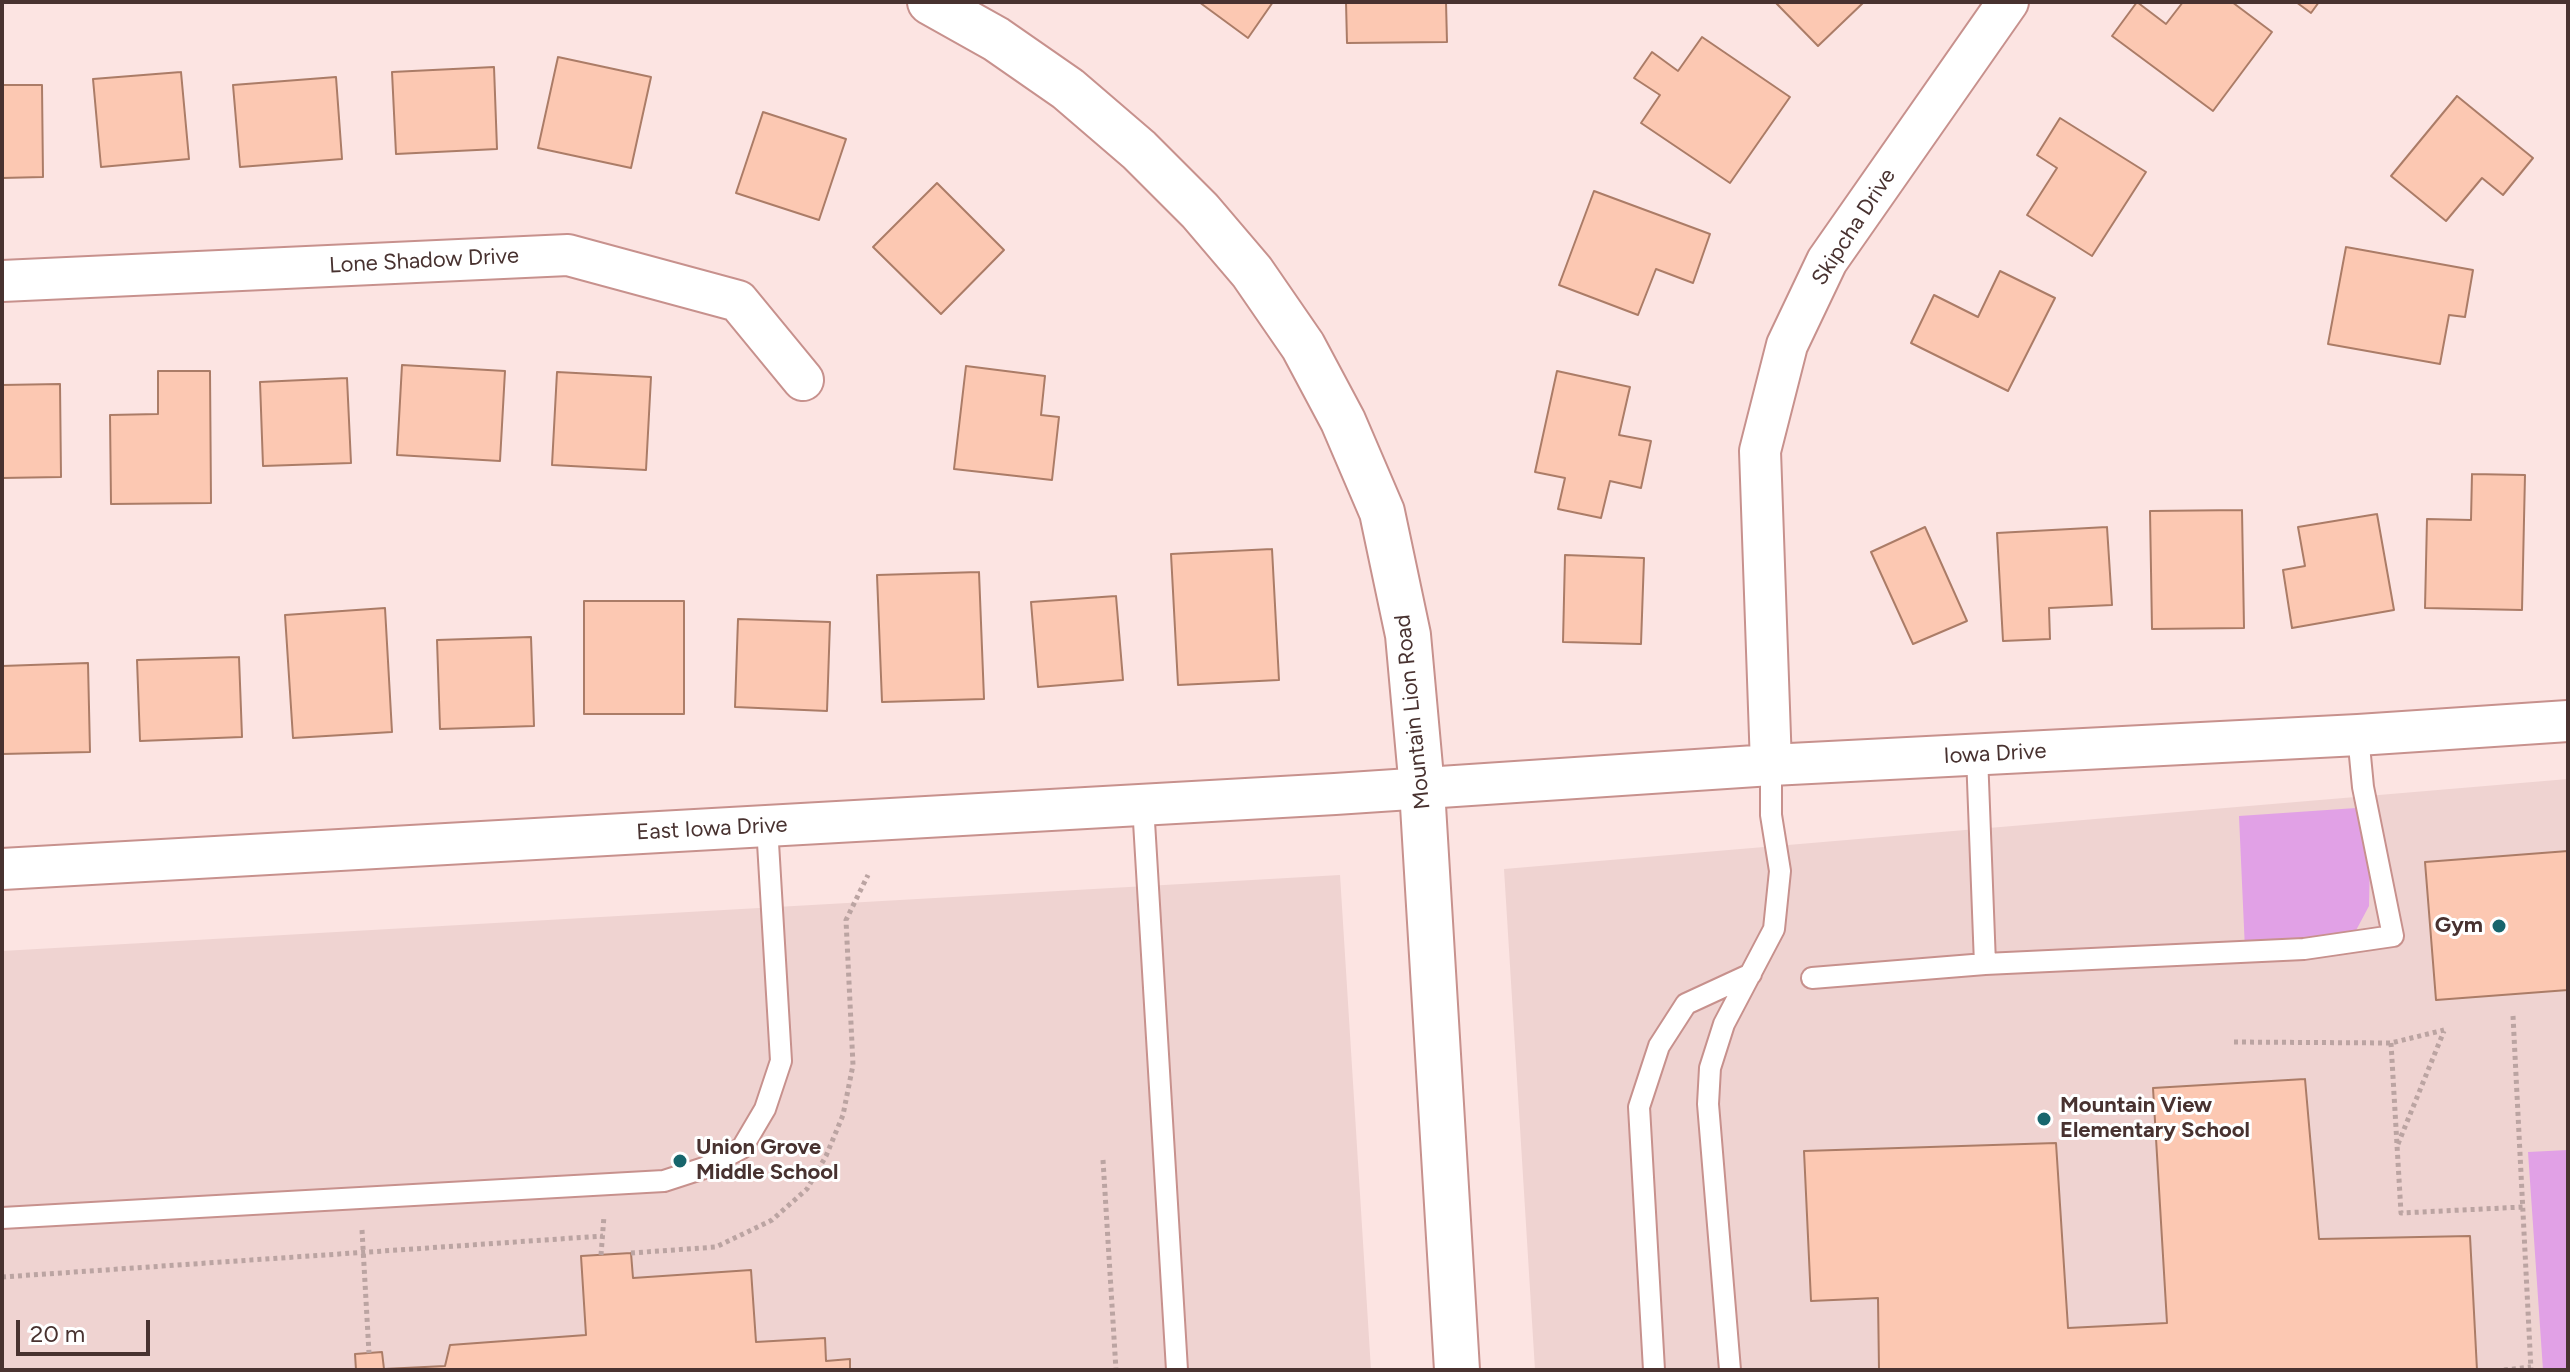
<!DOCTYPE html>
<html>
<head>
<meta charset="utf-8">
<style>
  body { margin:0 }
  #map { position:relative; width:2570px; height:1372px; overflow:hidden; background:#fce4e2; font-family:Figtree,sans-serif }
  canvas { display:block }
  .frame { position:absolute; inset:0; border:4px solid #483230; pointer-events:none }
  .scale { position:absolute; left:16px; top:1320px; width:134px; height:36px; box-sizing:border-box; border:4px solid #483230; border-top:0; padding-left:10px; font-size:24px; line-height:28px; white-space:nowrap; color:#483230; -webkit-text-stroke:6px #fff; paint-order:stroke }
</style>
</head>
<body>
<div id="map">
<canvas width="2570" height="1372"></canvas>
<div class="frame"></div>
<div class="scale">20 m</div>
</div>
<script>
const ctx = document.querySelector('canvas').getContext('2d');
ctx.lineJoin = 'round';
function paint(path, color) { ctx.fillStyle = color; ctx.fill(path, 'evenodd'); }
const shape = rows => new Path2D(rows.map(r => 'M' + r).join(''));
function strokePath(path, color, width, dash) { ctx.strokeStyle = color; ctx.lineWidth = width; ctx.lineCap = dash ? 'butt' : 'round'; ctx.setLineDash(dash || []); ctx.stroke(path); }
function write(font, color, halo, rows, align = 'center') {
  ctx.font = font + ' Figtree,sans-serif'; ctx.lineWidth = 6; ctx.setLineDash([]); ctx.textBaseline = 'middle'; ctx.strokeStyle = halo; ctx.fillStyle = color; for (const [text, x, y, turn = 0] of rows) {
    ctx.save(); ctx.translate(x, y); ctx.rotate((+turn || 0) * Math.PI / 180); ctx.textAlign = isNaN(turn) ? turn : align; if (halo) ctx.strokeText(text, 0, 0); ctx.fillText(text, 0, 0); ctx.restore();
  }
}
const built = shape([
  [2568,779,2568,1370,1535,1370,1504,869],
  [1340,875,1371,1370,2,1370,2,951]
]);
const green = shape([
  [2371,807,2369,906,2353,936,2245,950,2239,816],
  [2568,1150,2568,1370,2543,1370,2528,1152]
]);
const building = shape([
  [1199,2,1273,2,1248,38,1199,2],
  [1346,2,1446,2,1447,42,1347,43,1346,2],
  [1775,2,1864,2,1818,46,1775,2],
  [2137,2,2166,24,2183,2,2232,2,2272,32,2213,111,2112,36,2137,2],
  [2296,2,2319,2,2311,13,2296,2],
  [1702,37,1790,97,1730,183,1641,123,1660,95,1634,78,1652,52,1678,71,1702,37],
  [558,57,651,77,631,168,538,148,558,57],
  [494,67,497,149,396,154,392,72,494,67],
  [181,72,189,159,101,167,93,79,181,72],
  [336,77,342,159,240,167,233,85,336,77],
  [2,85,42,85,43,177,2,178,2,85],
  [2457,96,2533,158,2503,195,2482,178,2446,221,2391,176,2457,96],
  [763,112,846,139,819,220,736,193,763,112],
  [2060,118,2146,172,2092,256,2027,215,2057,168,2037,155,2060,118],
  [937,183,1004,250,941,314,873,247,937,183],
  [1594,191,1710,234,1693,283,1656,269,1638,315,1559,285,1594,191],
  [2346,247,2473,270,2465,317,2449,315,2440,364,2328,344,2346,247],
  [2000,271,2055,298,2008,391,1911,343,1934,295,1978,317,2000,271],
  [402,365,505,371,500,461,397,455,402,365],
  [966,366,1045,376,1041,415,1059,417,1052,480,954,469,966,366],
  [158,371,210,371,211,503,111,504,110,415,158,414,158,371],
  [1557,371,1630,387,1619,435,1651,441,1641,488,1610,481,1601,518,1558,509,1565,478,1535,472,1557,371],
  [557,372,651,377,646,470,552,465,557,372],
  [347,378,351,463,263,466,260,382,347,378],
  [60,384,61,477,2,478,2,385,60,384],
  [2472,474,2525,475,2522,610,2425,608,2427,519,2471,520,2472,474],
  [2242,510,2244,628,2152,629,2150,511,2242,510],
  [2377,514,2394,610,2292,628,2283,570,2305,566,2298,527,2377,514],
  [1925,527,1967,621,1913,644,1871,552,1925,527],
  [2107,527,2112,605,2049,608,2050,639,2003,641,1997,533,2107,527],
  [1272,549,1279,680,1178,685,1171,554,1272,549],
  [1565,555,1644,558,1641,644,1563,642,1565,555],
  [979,572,984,699,882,702,877,575,979,572],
  [1116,596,1123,680,1038,687,1031,602,1116,596],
  [584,601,684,601,684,714,584,714,584,601],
  [385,608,392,732,293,738,285,615,385,608],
  [738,619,830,622,827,711,735,707,738,619],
  [531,637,534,726,440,729,437,640,531,637],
  [239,657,242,737,140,741,137,660,239,657],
  [88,663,90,752,2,754,2,666,88,663],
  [2568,851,2568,990,2436,1000,2425,862,2568,851],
  [2305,1079,2319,1239,2470,1236,2477,1370,1879,1370,1878,1298,1811,1301,1804,1151,2056,1143,2068,1328,2167,1323,2153,1088,2305,1079],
  [631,1253,633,1278,751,1270,756,1342,825,1338,826,1361,850,1359,850,1370,356,1370,355,1354,382,1352,384,1369,445,1366,450,1345,586,1335,581,1256,631,1253]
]);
const path = shape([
  [2513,1016,2531,1370],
  [2234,1042,2391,1043,2444,1030],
  [2391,1043,2401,1213,2523,1207],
  [2398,1144,2444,1031],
  [1103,1160,1116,1370],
  [362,1230,369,1353],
  [631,1253,716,1247,772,1220,807,1189,826,1156,843,1115,853,1065,846,920,868,875],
  [601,1255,604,1216],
  [2,1277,603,1236],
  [2504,1370,2531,1367]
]);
const service = shape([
  [1977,755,1985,964],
  [1143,805,1177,1370],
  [1812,978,1985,964,2304,949,2393,936,2363,787,2358,735],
  [2,1218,664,1181,704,1168,742,1148,765,1109,781,1061,767,826],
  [1654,1370,1639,1107,1659,1046,1686,1004,1751,974],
  [1730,1370,1708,1104,1710,1068,1724,1024,1774,929,1780,871,1771,815,1771,765]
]);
const minor = shape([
  [2,281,568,255,738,301,803,380],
  [1771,765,1760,451,1787,345,1827,261,2008,2],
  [2,869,1335,794,1771,765,2358,735,2568,721]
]);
const tertiary = shape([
  [930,2,996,39,1068,89,1139,150,1200,211,1252,272,1303,346,1343,421,1382,512,1408,635,1422,789,1457,1370]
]);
const markers = [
  [2499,926,8,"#17656c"],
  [2044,1119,8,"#17656c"],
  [680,1161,8,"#17656c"]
];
const streetNames = [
  ["Skipcha Drive",1854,227,-57],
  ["Lone Shadow Drive",424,261,-3],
  ["Mountain Lion Road",1413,712,-96],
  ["Iowa Drive",1995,754,-3],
  ["East Iowa Drive",712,829,-3]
];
const poiNames = [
  ["Gym",2483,926,"right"],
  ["Mountain View",2060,1106],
  ["Elementary School",2060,1131],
  ["Union Grove",696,1148],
  ["Middle School",696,1173]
];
paint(built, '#efd3d1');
paint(green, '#e1a1e6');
paint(building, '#fcc8b2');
strokePath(building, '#ab7c67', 2);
strokePath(service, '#c7918d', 24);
strokePath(minor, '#c7918d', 44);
strokePath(tertiary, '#c7918d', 48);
strokePath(path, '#bba4a2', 5, [4, 4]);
strokePath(service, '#fff', 20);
strokePath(minor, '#fff', 40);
strokePath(tertiary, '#fff', 44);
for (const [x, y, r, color] of markers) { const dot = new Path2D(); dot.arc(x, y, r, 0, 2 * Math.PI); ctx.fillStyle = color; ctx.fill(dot); strokePath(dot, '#fff', 3); }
write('22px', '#483230', '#fff', streetNames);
write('bold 22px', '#483230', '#fff', poiNames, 'left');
</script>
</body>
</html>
